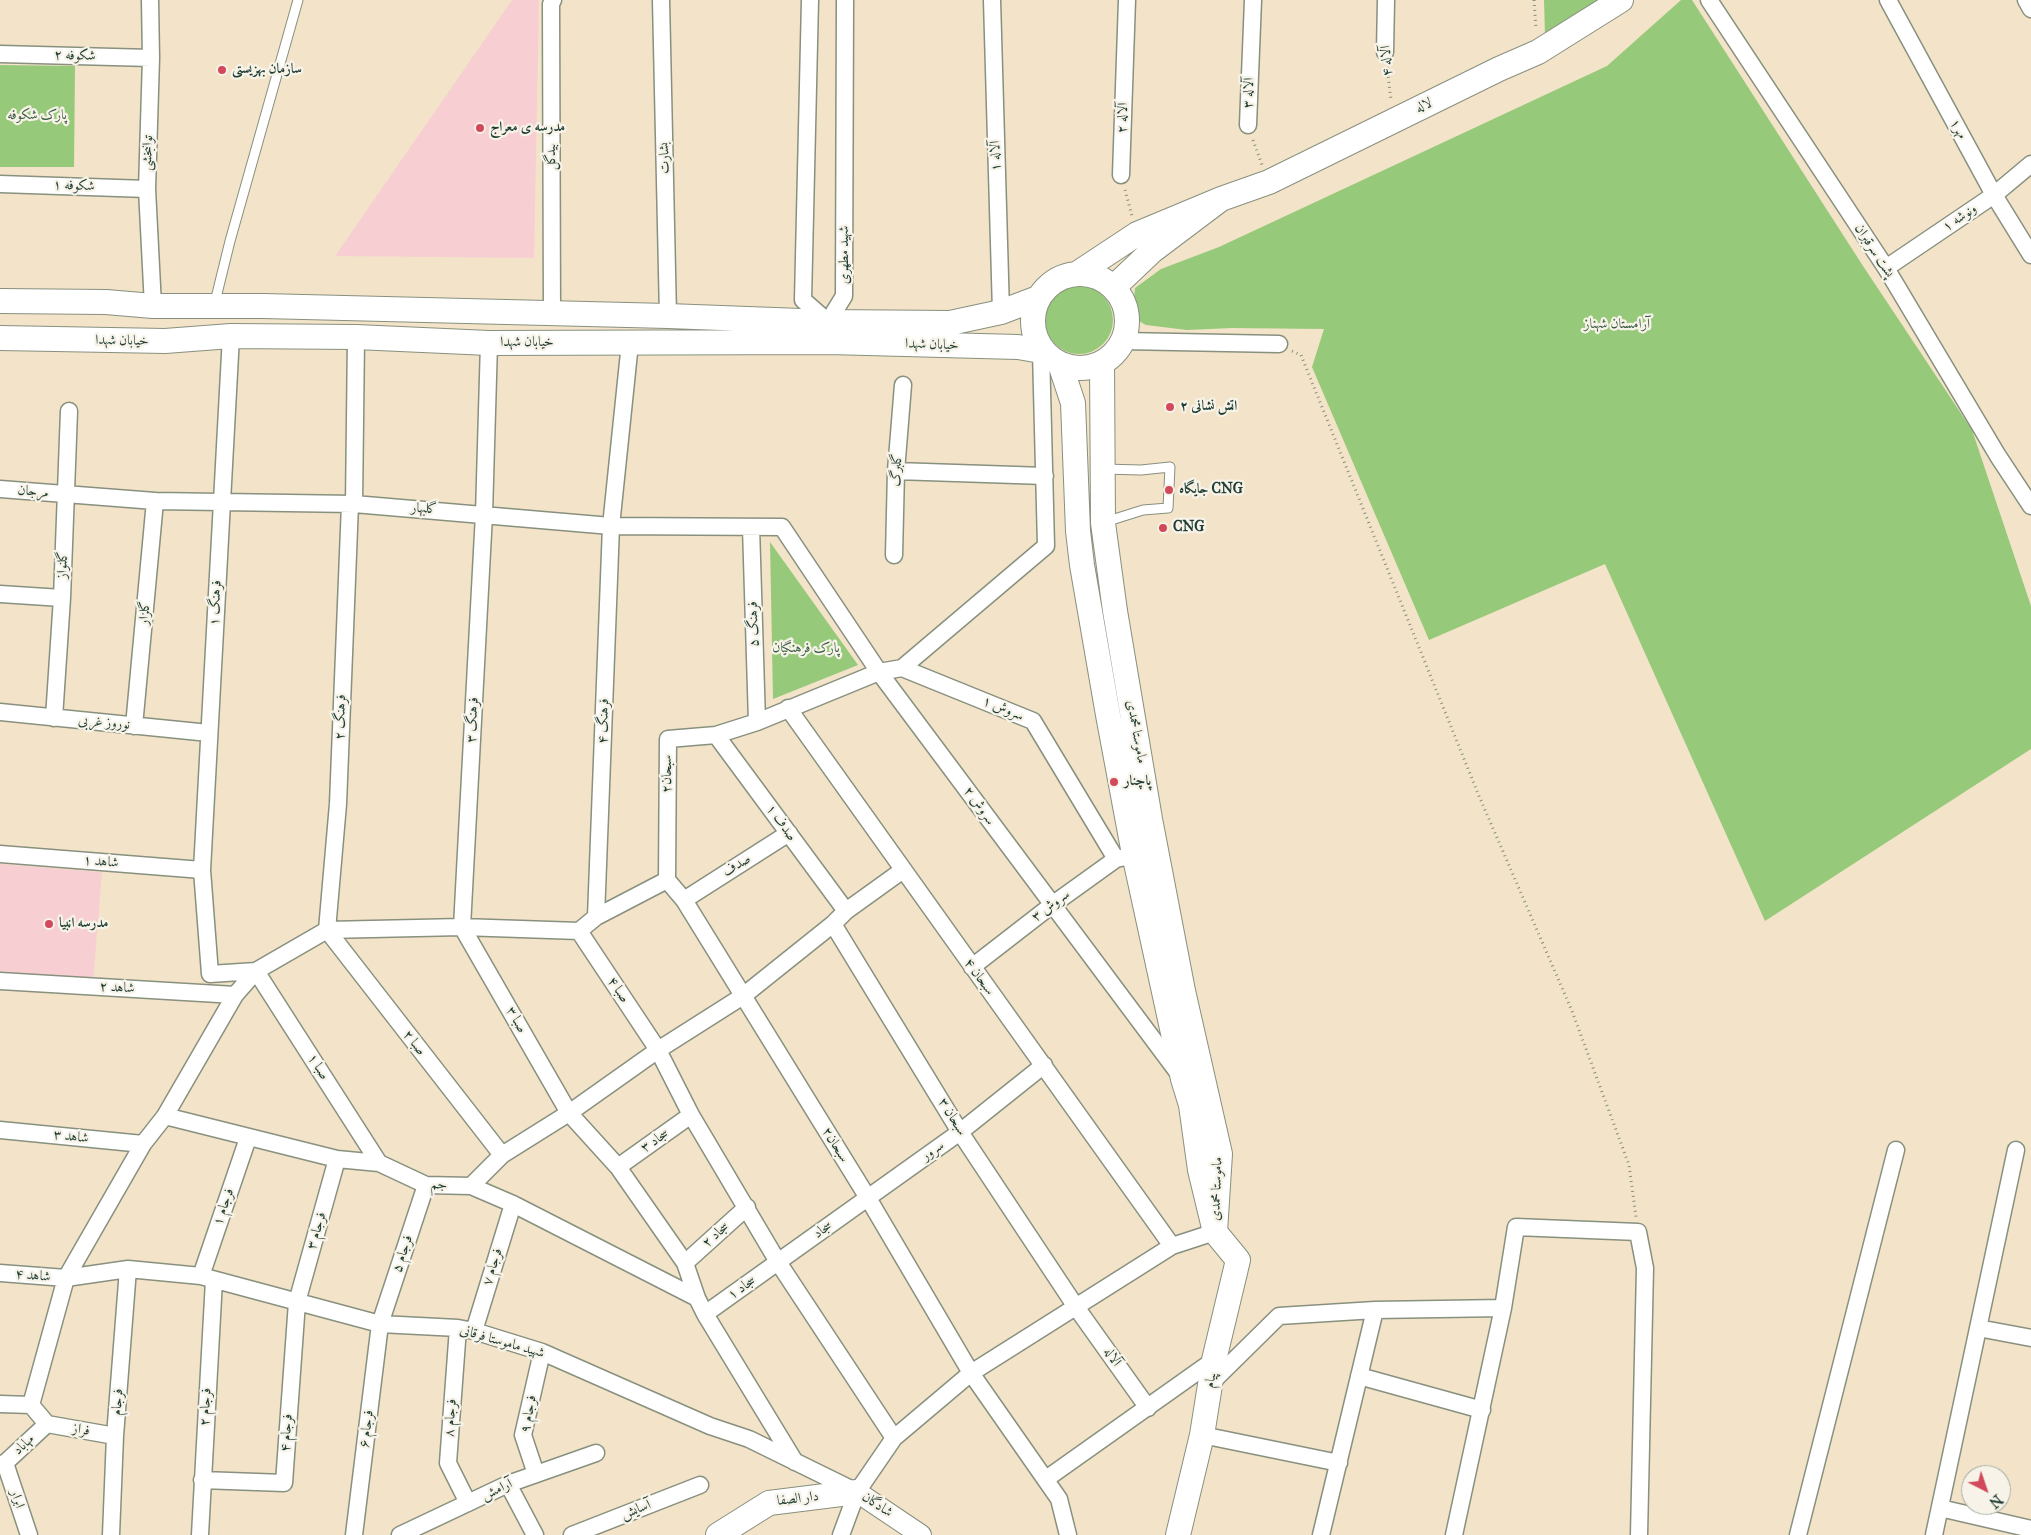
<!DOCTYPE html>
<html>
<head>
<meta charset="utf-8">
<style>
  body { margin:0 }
  #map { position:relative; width:2031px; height:1535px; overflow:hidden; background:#f2e3c9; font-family:"IM FELL Great Primer",serif }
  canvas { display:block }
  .north { position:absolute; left:1961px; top:1465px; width:50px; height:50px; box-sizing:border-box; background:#f7f3e8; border:1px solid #a1aaa0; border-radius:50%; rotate:139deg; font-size:14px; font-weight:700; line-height:20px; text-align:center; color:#1f3d34 }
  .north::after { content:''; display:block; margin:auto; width:18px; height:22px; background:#d1495b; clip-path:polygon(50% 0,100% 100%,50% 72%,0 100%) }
</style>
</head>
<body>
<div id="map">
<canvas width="2031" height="1535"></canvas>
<div class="north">N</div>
</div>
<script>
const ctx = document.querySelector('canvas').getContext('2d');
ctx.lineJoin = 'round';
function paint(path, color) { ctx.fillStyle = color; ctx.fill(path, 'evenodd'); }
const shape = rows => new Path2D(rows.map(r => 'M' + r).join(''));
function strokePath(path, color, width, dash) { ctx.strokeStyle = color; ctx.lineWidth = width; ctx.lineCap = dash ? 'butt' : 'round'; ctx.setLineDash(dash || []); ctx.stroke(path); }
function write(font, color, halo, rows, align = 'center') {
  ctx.font = font + ' "IM FELL Great Primer",Amiri,serif'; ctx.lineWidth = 4.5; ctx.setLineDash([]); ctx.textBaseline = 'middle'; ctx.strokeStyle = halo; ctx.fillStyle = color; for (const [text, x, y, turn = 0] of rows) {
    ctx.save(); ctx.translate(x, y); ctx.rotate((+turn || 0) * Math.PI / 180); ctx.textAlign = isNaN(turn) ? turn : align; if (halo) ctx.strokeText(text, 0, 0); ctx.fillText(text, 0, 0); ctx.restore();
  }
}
const built = shape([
  [512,0,539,0,534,258,335,256],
  [0,864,102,872,93,983,0,977]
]);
const green = shape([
  [1544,0,1606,0,1545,35],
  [1681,0,1692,0,1863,266,1972,430,2031,606,2031,749,1765,921,1605,564,1429,640,1312,367,1324,329,1232,328,1187,330,1146,325,1137,320,1133,310,1135,288,1161,269,1219,247,1607,66],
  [0,65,75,66,74,167,0,167],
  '1045 320a34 34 0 1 1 68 0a34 34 0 1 1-68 0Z',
  [770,542,858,665,773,699]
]);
const path = shape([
  [1534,0,1536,29],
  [1387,67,1391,100],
  [1253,140,1262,165],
  [1125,190,1132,216],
  [1292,351,1301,355,1479,796,1572,1011,1629,1165,1636,1217]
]);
const service = shape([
  [214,306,230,241,298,0],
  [1103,469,1141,470,1170,467,1168,508,1143,510,1105,522]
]);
const minor = shape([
  [150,0,151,58,147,189,153,306],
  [661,0,668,316],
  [810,0,803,300,828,322],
  [992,0,1001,312],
  [1709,0,1886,268,1998,456,2031,506],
  [1888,0,1994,195,2031,255],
  [2026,0,2031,9],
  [1385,52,1386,0],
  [0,54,151,58],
  [1248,125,1253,0],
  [1121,175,1127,0],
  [0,184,147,189],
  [1886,268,1994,195,2031,164],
  [552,314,551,4,553,0],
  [828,322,844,296,845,0],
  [231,336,202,870,210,974,256,971,379,1163],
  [1123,341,1279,344],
  [489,343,484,514,462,927,569,1113,618,1167,685,1263,697,1298,705,1314,795,1462],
  [896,471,1045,476],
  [0,489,155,501,354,504,611,526,782,527,879,672,1179,1074],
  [350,504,338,804,327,930,502,1155],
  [354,504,356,337],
  [751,527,757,722],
  [894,555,896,471,903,385],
  [0,594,62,598],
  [902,668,1046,546,1041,351],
  [788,708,1172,1246],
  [0,712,209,733],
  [54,718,62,598,69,411],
  [134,726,155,501],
  [716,735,846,911],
  [0,854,202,870],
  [684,900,789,833],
  [596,917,611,526,630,343],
  [833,924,960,1132,1076,1307,1148,1408],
  [579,931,658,1050,691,1115,778,1262,894,1438],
  [972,967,1052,905,1116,859,1126,857],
  [0,981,235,995],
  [165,1116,337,1159,379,1163,426,1185,471,1186,513,1204,697,1298],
  [0,1130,143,1144],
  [618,1167,691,1115],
  [471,1186,502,1155,569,1113,658,1050,743,996,833,924,846,911,903,870],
  [685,1263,747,1207],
  [0,1273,66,1278,128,1269,201,1276,380,1324,458,1328,474,1331,542,1352,710,1426,749,1439,857,1492],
  [201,1276,248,1138],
  [705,1314,960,1132,1044,1065],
  [458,1328,448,1463,468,1503],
  [1978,1328,2031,1338],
  [474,1331,513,1204],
  [1359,1376,1482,1410],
  [1211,1383,1279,1316,1375,1310,1503,1308],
  [0,1404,31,1405],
  [47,1424,31,1405,66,1278,143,1144,165,1116,235,995,256,971,327,930,462,927,579,931,596,917,667,880],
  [47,1424,115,1436],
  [1202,1435,1339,1463],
  [5,1463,29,1535],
  [0,1464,5,1463,47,1424],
  [536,1474,523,1435,542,1352],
  [1046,1479,1214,1360],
  [202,1480,284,1483,297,1302,337,1159],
  [508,1484,535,1535],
  [1940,1508,2031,1529],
  [111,1535,115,1436,128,1269],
  [200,1535,214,1280],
  [354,1535,380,1324,426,1185],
  [400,1535,508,1484,596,1453],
  [572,1535,700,1485],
  [841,1535,857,1492,894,1438,971,1373,1172,1246,1215,1232],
  [1068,1535,1059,1499,971,1373,868,1198,684,900,667,880,668,739,716,735,757,722,879,672,902,668,1033,721,1116,859],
  [1321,1535,1375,1310],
  [1454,1535,1503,1308,1516,1227,1638,1232,1645,1268,1639,1535],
  [1798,1535,1896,1150],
  [1934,1535,2016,1150]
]);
const tertiary = shape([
  [857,1492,921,1535]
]);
const secondary = shape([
  [1221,199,1269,182,1499,69,1538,52,1621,0],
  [1078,273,1137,234,1221,199,1152,251,1114,287],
  '1033 321a47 47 0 1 1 94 0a47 47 0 1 1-94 0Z',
  [0,301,106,302,153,306,263,306,668,316,828,322,950,323,1001,312,1038,298],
  [0,338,165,341,231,336,356,337,489,343,829,342,1018,347,1041,351,1051,359],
  [1060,364,1073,403,1078,531,1082,565,1108,715,1134,854,1183,1079,1191,1105,1200,1170,1215,1232,1220,1154,1183,991,1150,819,1115,611,1103,523,1102,363],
  [718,1535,769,1503,857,1492],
  [1178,1535,1202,1435,1214,1360,1238,1260,1215,1232]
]);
const markers = [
  [222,70,5,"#d1495b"],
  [480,128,5,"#d1495b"],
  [1170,407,5,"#d1495b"],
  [1169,490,5,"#d1495b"],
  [1163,528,5,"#d1495b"],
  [1114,782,5,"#d1495b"],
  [49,924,5,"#d1495b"]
];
const streetNames = [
  ["شکوفه ۲",75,56,1],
  ["آلاله ۴",1387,61,-95],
  ["آلاله ۳",1249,93,-88],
  ["لاله",1424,106,-26],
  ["آلاله ۲",1123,118,-88],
  ["مهر۱",1958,129,61],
  ["توانبخشی",148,153,-88],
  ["آلاله ۱",996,156,-92],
  ["بیدگل",552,157,-90],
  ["بشارت",665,158,-91],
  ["شکوفه ۱",74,186,2],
  ["ونوشه ۱",1960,218,-34],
  ["پشت سرقبران",1874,251,57],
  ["شهید مطهری",845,255,-90],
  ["خیابان شهدا",122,341,1],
  ["خیابان شهدا",527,343],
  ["خیابان شهدا",932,345,2],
  ["گلبرگ",897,470,-87],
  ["مرجان",33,492,5],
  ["گلبهار",424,509,4],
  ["گلنواز",63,565,-88],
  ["فرهنگ ۱",216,603,-87],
  ["گلزار",145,613,-85],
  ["فرهنگ ۵",754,624,-92],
  ["سروش ۱",1003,709,22],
  ["فرهنگ ۲",341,717,-88],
  ["فرهنگ ۳",473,720,-87],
  ["فرهنگ ۴",604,721,-88],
  ["نوروز غربی",104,723,5],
  ["ماموستا محمدی",1136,732,80],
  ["سبحان۲",668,774,-90],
  ["سروش ۲",979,806,54],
  ["صدف ۱",781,823,54],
  ["شاهد ۱",101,862,5],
  ["صدف",737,866,-33],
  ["سروش ۳",1051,906,-37],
  ["سبحان ۴",979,977,54],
  ["شاهد ۲",117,988,3],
  ["صبا ۴",618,990,56],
  ["صبا ۳",516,1020,60],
  ["صبا ۲",414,1043,52],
  ["صبا ۱",318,1067,57],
  ["سبحان ۳",952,1117,58],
  ["شاهد ۳",71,1137,6],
  ["سجاد ۳",655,1141,-35],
  ["سبحان۲",835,1145,58],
  ["سرور",933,1151,-35],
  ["جم",439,1185,3],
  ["ماموستا محمدی",1217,1189,-88],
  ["فرجام ۱",224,1207,-71],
  ["سجاد",823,1230,-36],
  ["فرجام ۳",317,1231,-74],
  ["سجاد ۲",716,1235,-42],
  ["فرجام ۵",403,1254,-72],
  ["فرجام ۷",493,1267,-73],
  ["شاهد ۴",33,1276,5],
  ["سجاد ۱",742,1288,-35],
  ["شهید ماموستا فرقانی",502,1342,16],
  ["آلاله",1112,1357,55],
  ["پیام",1211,1380,-81],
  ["فرجام",118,1402,-86],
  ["فرجام ۲",206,1407,-87],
  ["فرجام ۹",529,1414,-80],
  ["فرجام ۸",451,1418,-86],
  ["فرجام ۶",367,1429,-83],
  ["فراز",81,1430,10],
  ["فرجام ۴",287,1433,-86],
  ["مهاباد",24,1445,-43],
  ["آرامش",497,1490,-24],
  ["ابرار",17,1499,72],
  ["دار الصفا",798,1499,-7],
  ["شادگان",877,1505,34],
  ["آسایش",636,1510,-21]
];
const poiNames = [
  ["سازمان بهزیستی",232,70],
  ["مدرسه ی معراج",490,128],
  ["اتش نشانی ۲",1180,407],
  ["جایگاه CNG",1179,490],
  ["CNG",1173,528],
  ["پاچنار",1124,782],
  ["مدرسه انبیا",59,924]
];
const parkNames = [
  ["پارک شکوفه",37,116],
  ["آرامستان شهناز",1617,325],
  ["پارک فرهنگیان",806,649]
];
paint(built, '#f7cfd2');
paint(green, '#96c979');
strokePath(service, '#88907e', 11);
strokePath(minor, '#88907e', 19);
strokePath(tertiary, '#88907e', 22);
strokePath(secondary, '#88907e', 26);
strokePath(path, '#88907e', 3, [1, 4]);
strokePath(service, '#fff', 9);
strokePath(minor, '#fff', 16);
strokePath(tertiary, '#fff', 20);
strokePath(secondary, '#fff', 24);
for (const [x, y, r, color] of markers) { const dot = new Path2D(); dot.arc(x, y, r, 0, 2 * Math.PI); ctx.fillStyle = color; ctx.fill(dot); strokePath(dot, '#f7f3e8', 2); }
write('14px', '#1f3d34', '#f7f3e8', streetNames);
write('bold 14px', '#1f3d34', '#f7f3e8', poiNames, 'left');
write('14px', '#375942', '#f7f3e8', parkNames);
</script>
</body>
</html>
